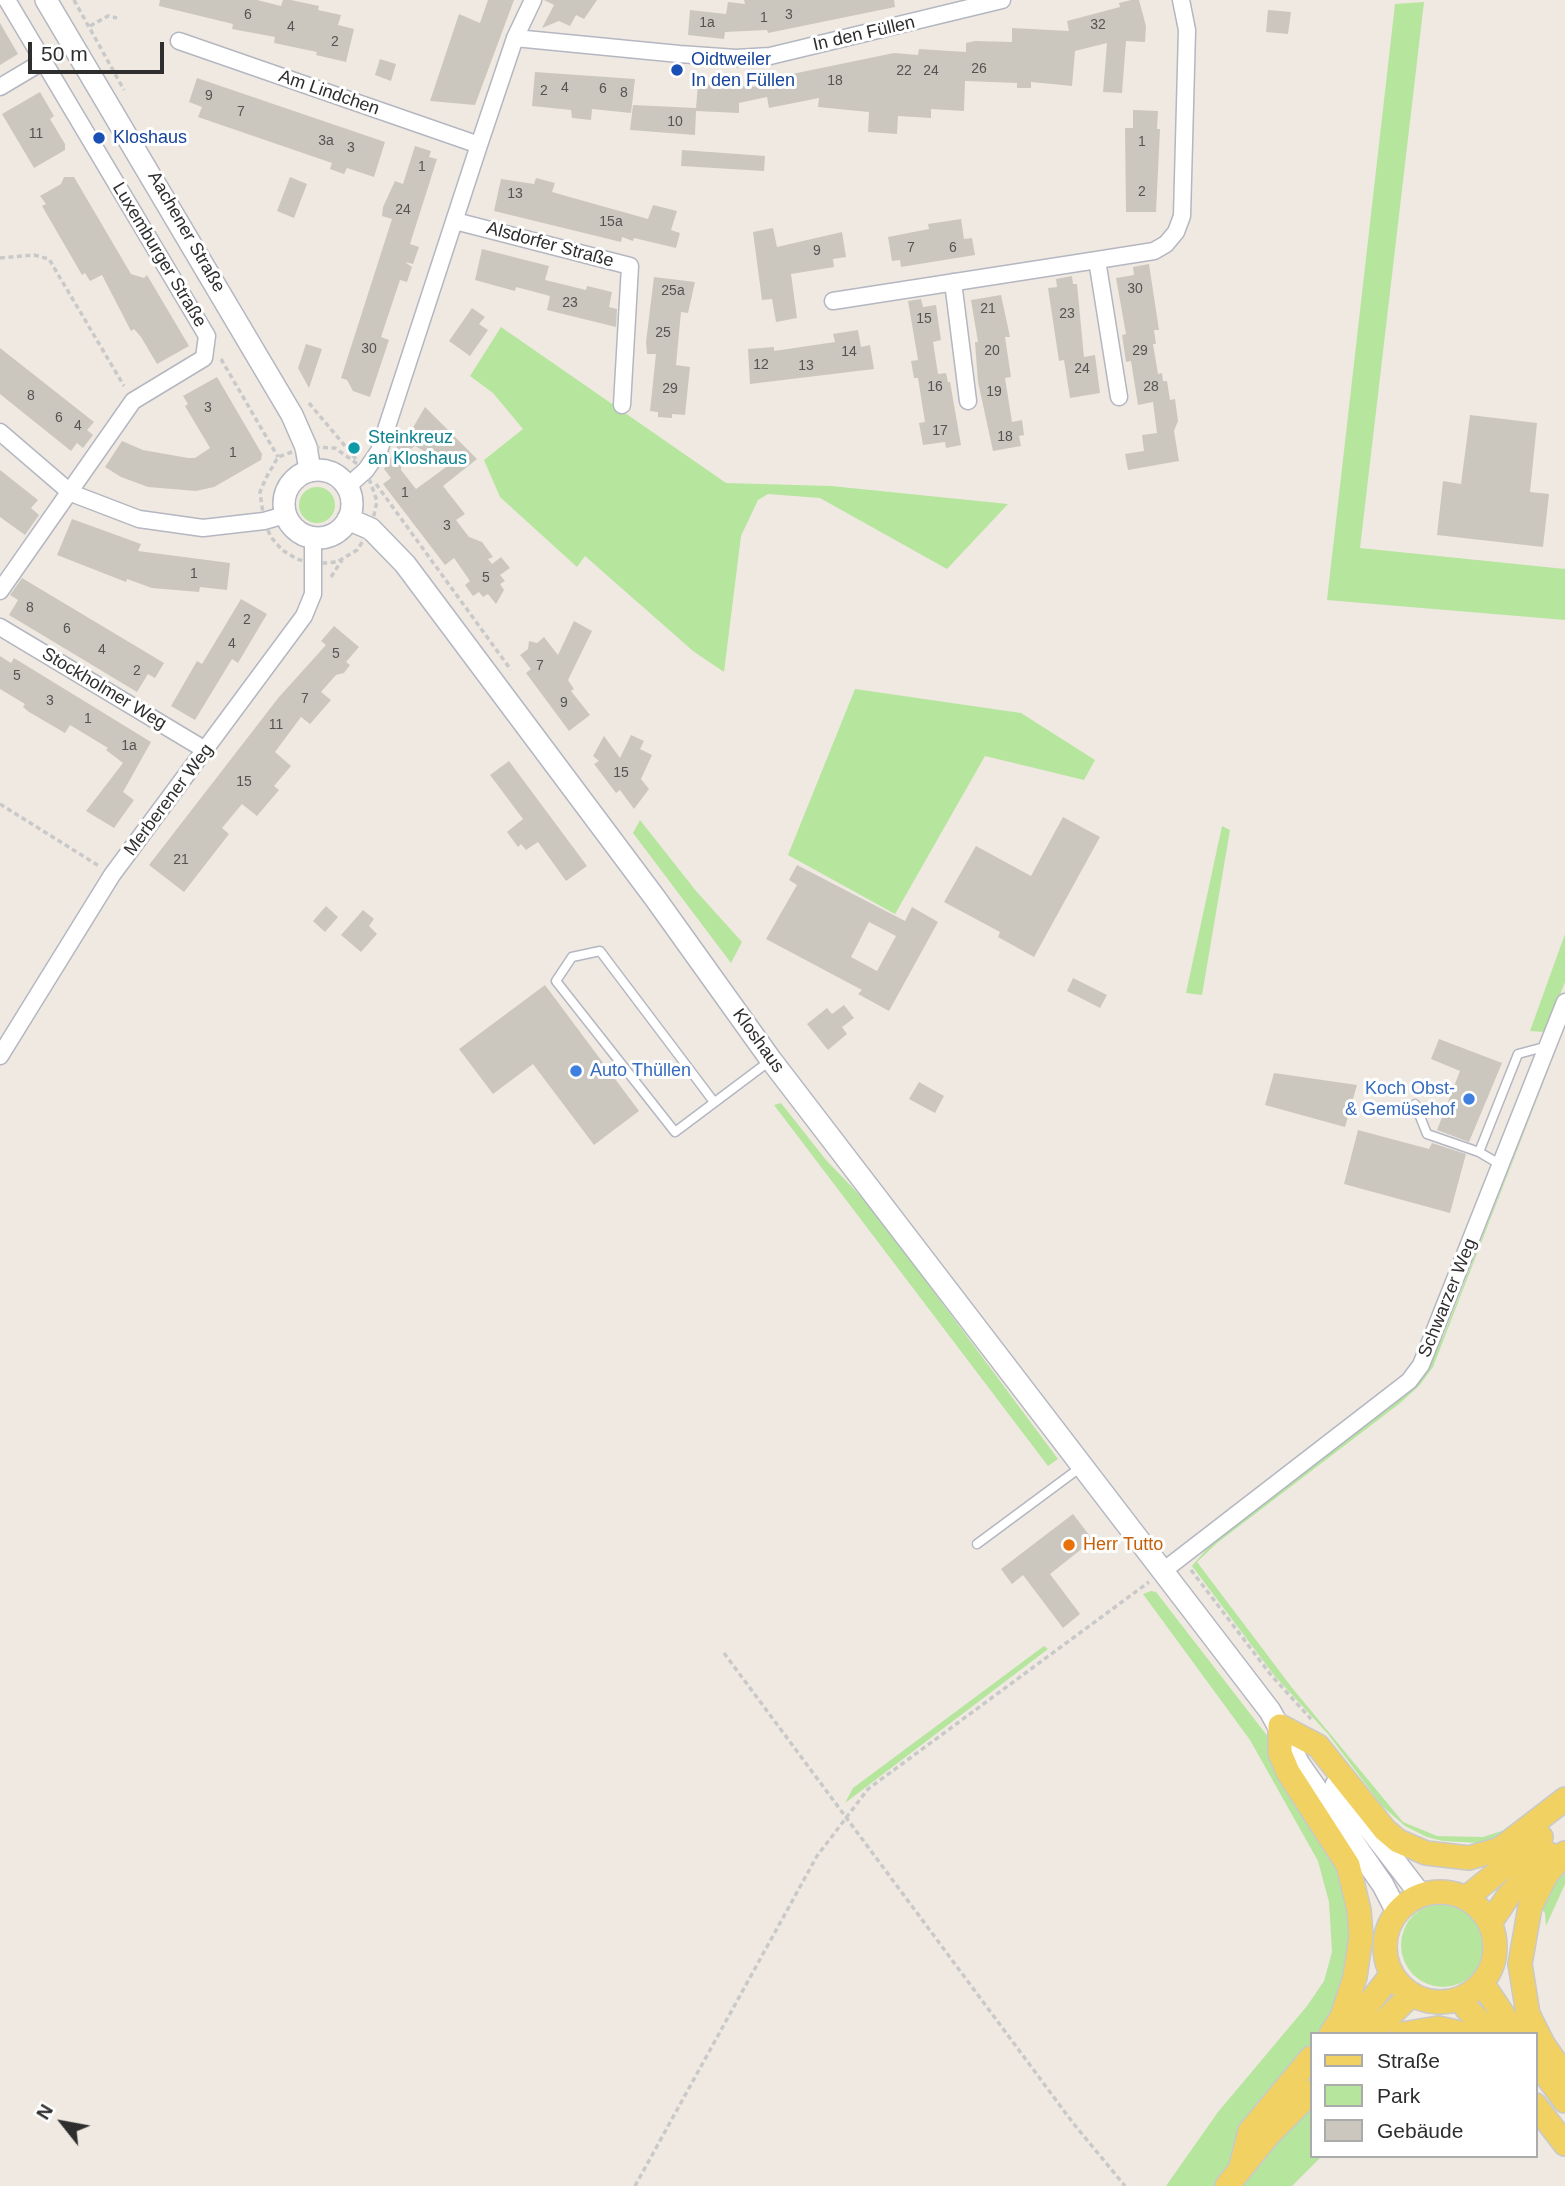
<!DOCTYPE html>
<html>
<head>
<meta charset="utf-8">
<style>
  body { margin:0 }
  #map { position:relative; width:1565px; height:2186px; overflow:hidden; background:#efe9e1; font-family:Helvetica,sans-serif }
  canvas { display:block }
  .legend { position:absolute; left:1310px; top:2032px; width:228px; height:126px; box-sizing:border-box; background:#fff; border:2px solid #ababab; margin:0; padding:9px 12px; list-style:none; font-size:21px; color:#2e2e2e }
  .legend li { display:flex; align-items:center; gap:14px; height:35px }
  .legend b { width:35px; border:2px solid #ababab }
  .north { position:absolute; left:28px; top:2088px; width:70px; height:70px; -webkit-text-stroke:5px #fff; paint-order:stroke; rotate:301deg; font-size:19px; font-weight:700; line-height:28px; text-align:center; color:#2e2e2e }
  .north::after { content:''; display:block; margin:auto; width:24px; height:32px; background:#2e2e2e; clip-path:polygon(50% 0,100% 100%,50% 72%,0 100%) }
  .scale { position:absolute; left:28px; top:42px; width:136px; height:32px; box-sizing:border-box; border:4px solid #2e2e2e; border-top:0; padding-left:9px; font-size:21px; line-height:24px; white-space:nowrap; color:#2e2e2e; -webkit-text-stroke:5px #fff; paint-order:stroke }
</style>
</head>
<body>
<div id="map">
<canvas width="1565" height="2186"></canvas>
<ul class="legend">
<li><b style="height:9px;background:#f2d163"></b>Straße</li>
<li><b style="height:19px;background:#b6e59e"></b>Park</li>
<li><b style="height:19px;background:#cbc7bf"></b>Gebäude</li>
</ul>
<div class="north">N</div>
<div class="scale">50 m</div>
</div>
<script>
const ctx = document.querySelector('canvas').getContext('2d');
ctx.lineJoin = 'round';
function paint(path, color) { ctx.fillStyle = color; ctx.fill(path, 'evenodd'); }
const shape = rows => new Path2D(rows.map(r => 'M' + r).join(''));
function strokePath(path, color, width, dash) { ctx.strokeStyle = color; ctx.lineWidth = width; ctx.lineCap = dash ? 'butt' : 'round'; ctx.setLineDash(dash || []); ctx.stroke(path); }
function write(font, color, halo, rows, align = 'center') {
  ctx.font = font + ' Helvetica,sans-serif'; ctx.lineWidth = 6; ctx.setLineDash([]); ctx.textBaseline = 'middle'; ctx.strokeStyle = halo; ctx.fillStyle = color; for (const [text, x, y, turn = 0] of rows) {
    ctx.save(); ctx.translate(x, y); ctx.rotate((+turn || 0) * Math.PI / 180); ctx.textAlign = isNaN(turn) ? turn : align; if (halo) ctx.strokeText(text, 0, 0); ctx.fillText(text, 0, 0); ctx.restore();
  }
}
const green = shape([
  [1424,2,1360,548,1565,569,1565,620,1327,600,1395,4],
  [501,327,726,483,831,486,1008,504,947,569,820,498,768,494,758,500,741,536,724,672,693,651,585,556,577,567,500,497,484,460,523,429,493,393,470,376],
  '299 505a18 18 0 1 1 36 0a18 18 0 1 1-36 0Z',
  [855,689,1021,713,1095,760,1084,780,985,756,895,914,788,855],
  [640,820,696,891,742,942,731,963,633,833],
  [1222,826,1230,830,1202,995,1186,993],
  [1565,934,1565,982,1545,1032,1530,1031],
  [1565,1027,1433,1367,1419,1386,1399,1404,1217,1543,1197,1562,1293,1689,1403,1822,1437,1836,1483,1837,1511,1828,1565,1788,1565,1792,1510,1838,1479,1843,1443,1841,1427,1837,1405,1826,1382,1806,1328,1734,1274,1675,1192,1566,1212,1543,1391,1406,1426,1370,1444,1334],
  [781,1103,826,1160,870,1206,1058,1459,1048,1466,774,1105],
  [1151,1591,1156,1592,1272,1742,1342,1869,1355,1924,1341,1994,1392,2034,1311,2034,1311,2156,1322,2156,1292,2186,1166,2186,1218,2112,1307,2006,1324,1981,1332,1952,1329,1902,1318,1861,1250,1740,1143,1594],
  [1044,1646,1048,1649,845,1803,853,1788],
  [1565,1865,1565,1884,1546,1926,1545,1913,1540,1908,1547,1891],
  '1401 1945a42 42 0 1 1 84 0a42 42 0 1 1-84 0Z'
]);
const building = shape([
  [160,0,257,0,281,6,283,0,291,0,319,6,318,10,341,15,338,25,354,29,346,62,316,55,317,52,274,43,275,37,232,29,233,24,159,6],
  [488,0,514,0,475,105,430,101,459,14,480,23],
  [544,0,597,0,584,19,576,15,570,26,559,21,542,28,554,5],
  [744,0,894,0,895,7,768,33,767,30,725,32,724,39,688,35,690,10,726,14,728,2,745,4],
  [1131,0,1139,0,1146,26,1145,42,1126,41,1122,93,1103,92,1107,43,1075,51,1072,86,1031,82,1031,88,1017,88,1017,83,965,81,964,111,931,109,931,118,898,116,897,134,868,132,869,112,818,107,819,98,769,108,767,97,739,103,739,113,696,111,695,135,630,130,633,105,696,108,698,84,765,87,763,80,894,53,918,55,919,49,966,52,966,43,975,41,1012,42,1012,28,1069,31,1067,21,1120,7,1119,3],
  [1268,10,1291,12,1288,34,1266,32],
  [0,23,18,54,0,65],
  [380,59,396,64,391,81,375,75],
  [535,72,635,79,631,113,592,109,591,120,572,118,571,110,532,106],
  [197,78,385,142,374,177,347,168,344,174,330,169,332,163,198,117,202,107,189,102],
  [40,92,54,116,50,119,65,144,65,150,34,168,2,114],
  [1133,110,1158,111,1157,129,1160,129,1156,212,1126,212,1125,128,1133,128],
  [415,146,431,151,429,157,437,159,410,244,419,247,413,264,405,262,412,267,407,282,400,280,381,337,389,340,370,397,353,391,347,380,341,378,392,219,382,216,383,207,395,181,403,184],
  [682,150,765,156,764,171,681,166],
  [64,177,74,177,131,274,144,278,147,275,189,346,157,364,141,337,134,329,131,331,102,275,90,281,85,273,82,275,42,206,46,204,40,196,61,184],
  [290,177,307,184,294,218,277,211],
  [536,178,555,183,552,192,648,219,653,205,677,211,671,230,680,233,676,248,634,238,633,241,622,237,621,242,494,211,501,179,534,184],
  [961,219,964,239,972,238,975,255,901,267,900,260,892,261,888,237,929,229,928,224],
  [773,228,777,247,842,232,846,257,833,259,834,267,791,274,797,318,776,322,772,299,762,300,753,232],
  [482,249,549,266,545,280,586,290,587,286,612,292,609,307,617,309,616,327,547,310,550,296,516,287,515,291,475,280],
  [1149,264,1159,330,1154,330,1156,344,1153,344,1158,374,1162,373,1163,381,1167,381,1170,400,1175,399,1178,421,1174,431,1179,461,1128,470,1125,454,1144,451,1142,435,1157,433,1153,402,1138,405,1131,361,1126,362,1122,335,1126,334,1116,278,1134,275,1133,267],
  [1072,276,1073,284,1077,284,1084,357,1095,355,1100,393,1070,398,1064,360,1059,361,1048,288,1057,287,1056,279],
  [654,277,695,282,688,313,681,312,676,365,690,367,685,415,672,414,672,418,658,417,658,412,650,411,656,354,647,354,646,342],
  [1001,295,1010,337,1005,337,1011,377,1005,378,1012,422,1022,420,1024,435,1019,436,1021,446,993,451,978,382,975,342,978,342,971,300],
  [921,299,923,307,936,305,941,340,933,342,938,374,946,373,948,382,950,382,961,445,946,448,945,442,923,445,919,423,925,422,918,378,914,378,911,361,918,360,908,301],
  [472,308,485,317,479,324,488,330,470,356,449,341],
  [858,330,861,347,870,345,874,369,750,384,748,349,774,347,774,351,835,342,833,334],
  [306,344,322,349,309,388,298,368],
  [0,348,94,422,87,430,93,435,83,448,77,443,71,451,0,394],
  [217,377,262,454,261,460,214,487,196,491,148,487,121,477,105,467,122,441,143,450,188,458,195,458,210,448,185,406,188,404,183,396],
  [425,407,477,459,443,486,465,514,456,520,469,537,482,542,493,557,488,559,492,564,501,557,510,568,500,575,505,581,500,584,504,590,496,604,488,594,483,597,479,592,473,596,465,585,470,581,454,558,445,565,383,484,391,478,384,469,408,428,411,431],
  [415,446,449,465,416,489,401,470,401,456],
  [1470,415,1537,423,1530,492,1549,494,1543,547,1437,535,1443,481,1461,484],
  [0,470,38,500,31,508,39,515,25,535,0,517],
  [72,519,141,544,138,551,230,563,227,590,200,587,199,592,152,588,127,579,126,582,57,555],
  [22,578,164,663,155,678,148,674,137,692,9,615,18,600,10,595],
  [241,599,267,614,238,663,232,659,195,720,171,706,197,661,202,664],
  [574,621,592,631,568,680,574,689,571,691,590,715,569,731,526,673,531,669,520,655,528,649,529,641,537,643,544,637,558,655],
  [334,626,359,647,346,662,350,665,344,673,336,675,321,692,331,700,310,724,301,717,275,752,291,766,274,786,279,790,257,816,242,804,222,828,229,834,184,892,149,865,279,697,326,645,321,641],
  [0,656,11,663,14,658,151,742,123,792,134,800,114,828,86,811,123,763,106,750,108,748,70,725,65,733,29,712,23,707,25,704,0,689],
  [631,735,644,741,640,749,652,755,641,779,649,789,634,809,620,790,616,793,594,764,599,761,593,756,604,736,620,758],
  [509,761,587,866,566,881,538,842,526,850,521,844,518,847,507,832,523,819,490,775],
  [1063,817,1100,837,1034,957,998,937,1000,932,944,902,976,846,1031,876],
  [797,865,905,921,912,907,938,922,889,1011,858,994,862,990,766,939,797,885,789,880],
  [869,922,896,936,877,971,851,957],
  [326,906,338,917,325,932,313,921],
  [363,910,374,919,369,926,377,934,361,952,341,935],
  [1073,978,1107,995,1100,1008,1067,991],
  [545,985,639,1111,594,1145,533,1064,493,1094,459,1049],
  [844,1005,854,1018,842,1027,847,1034,828,1050,807,1024,827,1008,832,1014],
  [1439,1039,1502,1063,1469,1142,1437,1130,1460,1071,1431,1059],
  [1274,1073,1357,1085,1345,1127,1265,1105],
  [919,1082,944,1096,935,1113,909,1099],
  [1358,1130,1429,1149,1432,1143,1466,1154,1450,1213,1344,1184],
  [1073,1514,1093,1540,1050,1574,1080,1614,1063,1628,1023,1575,1012,1584,1001,1569]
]);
const path = shape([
  [74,0,124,90],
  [90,26,108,16,117,18],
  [0,258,34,255,49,259,124,386],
  [221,359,278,457],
  [309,403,356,459],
  [306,447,335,448,366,470,377,501,371,529,357,550,337,562,313,564,297,559,282,550,271,537,264,521,260,492,266,478,278,457,306,447],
  [376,484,511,670],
  [331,577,342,560],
  [0,804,99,866],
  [1191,1570,1271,1675,1311,1719],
  [724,1653,1073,2123,1125,2186],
  [635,2186,817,1856,868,1789,1149,1582]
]);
const lane = shape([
  [714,1102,600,951,572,957,556,981,675,1132,771,1060],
  [1415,1104,1427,1134,1479,1152,1501,1165],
  [1479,1152,1518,1054,1548,1046],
  [977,1544,1081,1467]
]);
const street = shape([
  [515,38,679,54,736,58,770,56,1002,0],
  [179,41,479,145],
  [0,87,42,62],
  [455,221,630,266,622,405],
  [1097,260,1119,397],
  [953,282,968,401],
  [833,301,1097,260,1154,251,1166,244,1176,232,1182,216,1187,30,1181,0],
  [0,432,71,493,139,519,203,528,264,521,285,515],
  [347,487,366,470,379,451,479,145,515,38,533,0],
  [0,591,133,401,204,358,207,336,7,0],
  [0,627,207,751],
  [0,1056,112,875,304,616,313,594,313,538],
  [1163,1571,1409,1381,1421,1365,1565,1002]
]);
const secondary = shape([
  [46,0,292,415,306,447,310,470],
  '284 504a34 34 0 1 1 68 0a34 34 0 1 1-68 0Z',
  [348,519,371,529,405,564,655,898,771,1060,1270,1711,1299,1764,1383,1885,1397,1912],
  [1336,1785,1420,1894]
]);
const primary = shape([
  [1565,1853,1546,1875,1530,1907,1520,1964,1528,2014,1543,2044,1565,2076],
  '1385 1947a55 55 0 1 1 110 0a55 55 0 1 1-110 0Z',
  [1466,1898,1541,1837],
  [1490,1923,1509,1895,1549,1854],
  [1482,1983,1516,2034],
  [1461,1998,1467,2009,1493,2034],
  [1331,2034,1342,2017,1355,1977,1361,1936,1359,1910,1348,1865,1288,1772,1280,1753,1280,1726,1318,1746,1385,1830,1398,1841,1426,1853,1469,1858,1500,1849,1565,1799],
  [1345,2034,1392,1974],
  [1371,2034,1412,1994],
  [1402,2034,1438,2028,1465,2034],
  [1538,2064,1565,2101],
  [1535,2105,1565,2144],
  [1241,2166,1250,2131,1311,2058],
  [1227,2186,1269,2134,1311,2092]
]);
const markers = [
  [677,70,7,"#1a4fb4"],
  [99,138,7,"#1a4fb4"],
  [354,448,7,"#0f9aa8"],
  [576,1071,7,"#3f7fe0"],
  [1469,1099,7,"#3f7fe0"],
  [1069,1545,7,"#e8710a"]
];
const numberNames = [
  ["6",248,15],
  ["3",789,15],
  ["1",764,18],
  ["1a",707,23],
  ["32",1098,25],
  ["4",291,27],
  ["2",335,42],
  ["26",979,69],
  ["22",904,71],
  ["24",931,71],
  ["18",835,81],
  ["4",565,88],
  ["6",603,89],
  ["2",544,91],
  ["8",624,93],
  ["9",209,96],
  ["7",241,112],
  ["10",675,122],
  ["11",36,134],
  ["3a",326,141],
  ["1",1142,142],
  ["3",351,148],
  ["1",422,167],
  ["2",1142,192],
  ["13",515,194],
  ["24",403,210],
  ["15a",611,222],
  ["7",911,248],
  ["6",953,248],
  ["9",817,251],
  ["30",1135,289],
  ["25a",673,291],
  ["23",570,303],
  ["21",988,309],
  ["23",1067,314],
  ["15",924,319],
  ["25",663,333],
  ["30",369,349],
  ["20",992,351],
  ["29",1140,351],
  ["14",849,352],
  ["12",761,365],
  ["13",806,366],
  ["24",1082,369],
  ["16",935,387],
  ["28",1151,387],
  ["29",670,389],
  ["19",994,392],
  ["8",31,396],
  ["3",208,408],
  ["6",59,418],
  ["4",78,426],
  ["17",940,431],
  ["18",1005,437],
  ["1",233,453],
  ["1",405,493],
  ["3",447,526],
  ["1",194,574],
  ["5",486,578],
  ["8",30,608],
  ["2",247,620],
  ["6",67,629],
  ["4",232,644],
  ["4",102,650],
  ["5",336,654],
  ["7",540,666],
  ["2",137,671],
  ["5",17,676],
  ["7",305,699],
  ["3",50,701],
  ["9",564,703],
  ["1",88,719],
  ["11",276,725],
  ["1a",129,746],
  ["15",621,773],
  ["15",244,782],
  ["21",181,860]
];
const streetNames = [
  ["In den Füllen",864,34,-13],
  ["Am Lindchen",329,93,19],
  ["Aachener Straße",186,232,60],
  ["Alsdorfer Straße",550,245,15],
  ["Luxemburger Straße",159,255,59],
  ["Stockholmer Weg",104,689,31],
  ["Merberener Weg",169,800,-53],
  ["Kloshaus",758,1041,54],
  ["Schwarzer Weg",1448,1298,-68]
];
const transitNames = [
  ["Oidtweiler",691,60],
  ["In den Füllen",691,81],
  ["Kloshaus",113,138]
];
const cultureNames = [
  ["Steinkreuz",368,438],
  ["an Kloshaus",368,459]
];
const shopNames = [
  ["Auto Thüllen",590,1071],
  ["Koch Obst-",1455,1089,"right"],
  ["& Gemüsehof",1455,1110,"right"]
];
const foodNames = [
  ["Herr Tutto",1083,1545]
];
paint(green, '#b6e59e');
paint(building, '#cbc7bf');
strokePath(lane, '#b4b7c1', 11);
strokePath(street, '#b4b7c1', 19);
strokePath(secondary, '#b4b7c1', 24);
strokePath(primary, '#c9c9c9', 26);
strokePath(path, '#c9c9c9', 3.5, [5, 3.5]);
strokePath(lane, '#fff', 8);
strokePath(street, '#fff', 16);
strokePath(secondary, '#fff', 21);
strokePath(primary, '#f2d163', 23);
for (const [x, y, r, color] of markers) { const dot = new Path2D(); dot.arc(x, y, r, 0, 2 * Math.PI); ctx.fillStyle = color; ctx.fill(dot); strokePath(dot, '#fff', 2.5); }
write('14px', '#555452', null, numberNames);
write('18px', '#2e2e2e', '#fff', streetNames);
write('18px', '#164399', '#fff', transitNames, 'left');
write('18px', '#0d838f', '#fff', cultureNames, 'left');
write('18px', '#366cbe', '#fff', shopNames, 'left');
write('18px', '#c56008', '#fff', foodNames, 'left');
</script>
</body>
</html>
